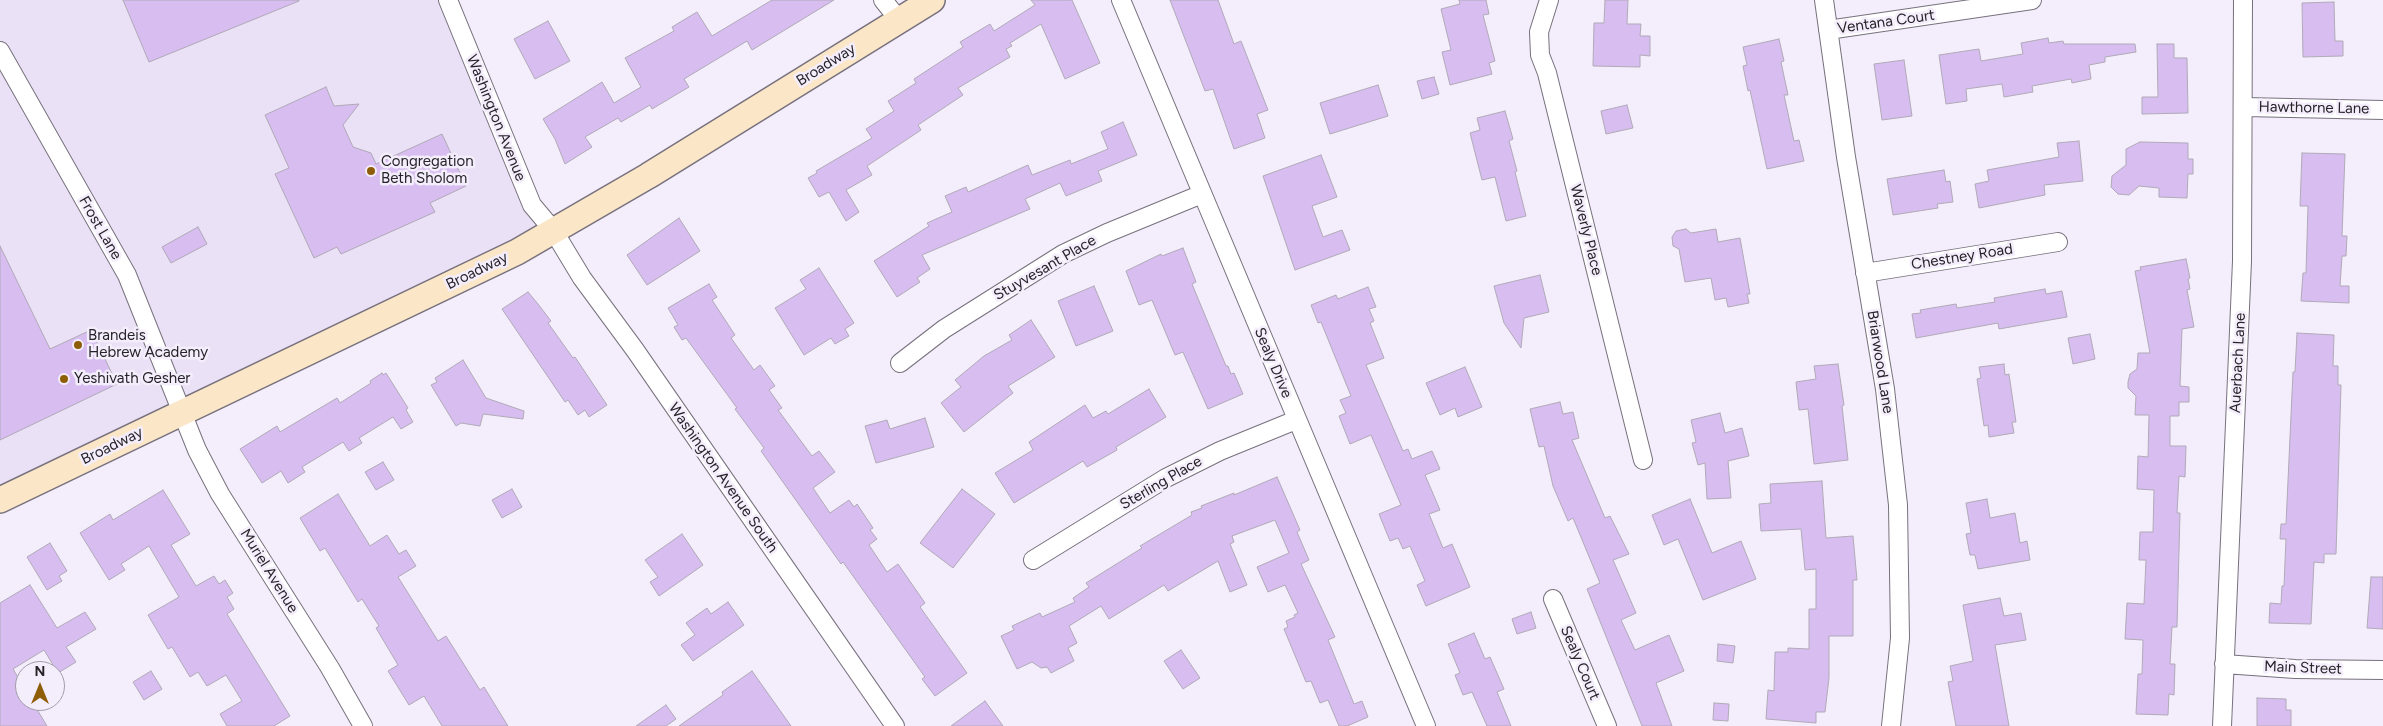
<!DOCTYPE html>
<html>
<head>
<meta charset="utf-8">
<style>
  body { margin:0 }
  #map { position:relative; width:2383px; height:726px; overflow:hidden; background:#f4edfb; font-family:Figtree,sans-serif }
  canvas { display:block }
  .north { position:absolute; left:15px; top:661px; width:50px; height:50px; box-sizing:border-box; background:#f4edfb; border:1px solid #a29ca7; border-radius:50%; rotate:0deg; font-size:14px; font-weight:700; line-height:20px; text-align:center; color:#262328 }
  .north::after { content:''; display:block; margin:auto; width:18px; height:22px; background:#8d5e07; clip-path:polygon(50% 0,100% 100%,50% 72%,0 100%) }
</style>
</head>
<body>
<div id="map">
<canvas width="2383" height="726"></canvas>
<div class="north">N</div>
</div>
<script>
const ctx = document.querySelector('canvas').getContext('2d');
ctx.lineJoin = 'round';
function paint(path, color) { ctx.fillStyle = color; ctx.fill(path, 'evenodd'); }
const shape = rows => new Path2D(rows.map(r => 'M' + r).join(''));
function strokePath(path, color, width, dash) { ctx.strokeStyle = color; ctx.lineWidth = width; ctx.lineCap = dash ? 'butt' : 'round'; ctx.setLineDash(dash || []); ctx.stroke(path); }
function write(font, color, halo, rows, align = 'center') {
  ctx.font = font + ' Figtree,sans-serif'; ctx.lineWidth = 5; ctx.setLineDash([]); ctx.textBaseline = 'middle'; ctx.strokeStyle = halo; ctx.fillStyle = color; for (const [text, x, y, turn = 0] of rows) {
    ctx.save(); ctx.translate(x, y); ctx.rotate((+turn || 0) * Math.PI / 180); ctx.textAlign = isNaN(turn) ? turn : align; if (halo) ctx.strokeText(text, 0, 0); ctx.fillText(text, 0, 0); ctx.restore();
  }
}
const built = shape([
  [0,0,452,0,534,198,560,227,0,504]
]);
const building = shape([
  [123,0,299,0,299,1,149,62,123,0],
  [772,0,834,0,752,50,747,41,684,79,689,87,652,109,650,105,621,122,618,118,585,137,592,147,565,164,555,139,543,119,602,82,614,103,641,87,625,58,674,31,672,27,697,12,712,36,772,0],
  [1031,0,1072,0,1100,63,1065,79,1041,24,1010,43,1012,46,1006,49,1010,57,958,88,963,95,918,125,921,130,867,166,872,175,846,190,859,212,846,221,829,192,819,197,808,178,817,173,816,171,872,138,866,129,894,111,888,101,916,83,914,79,963,47,960,42,990,24,994,31,1035,5,1031,0],
  [1170,0,1218,0,1234,44,1241,41,1268,110,1257,114,1265,138,1234,149,1213,89,1205,91,1170,0],
  [1459,0,1486,0,1489,14,1483,15,1495,61,1489,63,1492,74,1450,85,1442,52,1451,50,1441,9,1460,4,1459,0],
  [1605,0,1628,0,1627,24,1641,24,1640,36,1650,36,1650,56,1640,55,1640,67,1593,66,1594,23,1604,23,1605,0],
  [2334,2,2335,41,2343,41,2343,56,2303,57,2302,3,2334,2],
  [548,21,570,61,535,79,514,39,548,21],
  [2048,38,2049,43,2063,41,2064,44,2135,44,2136,52,2105,57,2105,62,2089,65,2091,79,2072,83,2071,79,2032,86,2033,92,2004,97,2002,84,1966,89,1967,101,1946,104,1939,55,1979,49,1981,61,2023,54,2021,43,2048,38],
  [1779,39,1784,61,1781,62,1788,95,1784,95,1794,141,1799,140,1804,161,1767,169,1750,90,1748,91,1743,66,1747,65,1743,47,1779,39],
  [2157,44,2174,44,2174,58,2187,58,2188,113,2142,114,2142,97,2158,97,2157,44],
  [1904,60,1912,116,1882,120,1874,64,1904,60],
  [1434,77,1439,94,1422,99,1417,81,1434,77],
  [1378,85,1388,116,1330,134,1320,103,1378,85],
  [326,87,334,106,359,104,343,125,353,147,371,153,376,164,442,134,466,186,430,203,435,212,341,254,337,247,314,258,275,174,289,168,265,115,326,87],
  [1627,105,1633,128,1606,134,1601,111,1627,105],
  [1505,111,1513,139,1509,141,1517,171,1515,172,1526,216,1506,221,1495,177,1482,180,1470,133,1480,130,1477,118,1505,111],
  [1123,122,1137,155,1098,171,1102,181,1066,196,1060,183,1025,199,1030,209,922,255,930,269,917,278,920,282,897,297,874,261,929,226,927,223,952,212,945,196,966,187,968,192,1028,165,1032,175,1070,160,1071,164,1108,149,1101,132,1123,122],
  [2079,141,2083,181,2044,185,2045,195,1979,208,1975,184,1989,181,1987,170,2059,157,2057,143,2079,141],
  [2140,142,2188,143,2188,159,2193,159,2193,174,2188,174,2187,198,2159,197,2159,188,2139,186,2129,195,2118,194,2111,187,2112,176,2126,165,2126,149,2140,142],
  [2302,153,2345,154,2342,236,2347,236,2346,256,2342,256,2340,286,2349,286,2349,303,2301,301,2303,273,2306,273,2308,206,2300,206,2302,153],
  [1321,155,1337,197,1312,206,1323,237,1342,230,1350,250,1295,270,1263,176,1321,155],
  [1944,170,1946,182,1950,181,1953,202,1937,204,1938,208,1893,215,1887,179,1944,170],
  [679,218,700,251,647,285,627,255,679,218],
  [198,227,207,244,171,263,162,247,198,227],
  [1686,229,1691,233,1716,229,1718,242,1740,238,1750,294,1747,294,1749,303,1728,307,1726,298,1715,300,1711,278,1685,282,1679,249,1673,246,1672,237,1676,231,1686,229],
  [0,246,50,349,91,330,117,384,0,440,0,246],
  [1183,248,1196,282,1192,284,1226,366,1228,366,1231,374,1234,373,1243,394,1208,409,1183,352,1175,355,1152,300,1139,305,1126,271,1161,254,1162,256,1183,248],
  [2186,259,2190,278,2188,279,2190,289,2187,290,2194,327,2182,329,2180,386,2189,387,2189,402,2179,402,2179,416,2170,416,2170,446,2186,446,2185,477,2179,476,2177,513,2180,513,2177,627,2172,627,2170,664,2175,664,2174,695,2169,694,2168,715,2136,714,2138,674,2142,674,2143,640,2125,639,2127,603,2144,604,2146,560,2139,560,2140,532,2153,532,2154,490,2137,489,2138,456,2148,457,2149,415,2135,415,2136,396,2128,388,2128,382,2130,374,2137,369,2138,353,2150,353,2135,271,2141,270,2140,267,2186,259],
  [819,268,854,323,845,329,849,336,835,344,831,338,804,355,775,308,806,289,800,280,819,268],
  [1540,275,1549,312,1524,318,1521,348,1504,323,1494,286,1540,275],
  [709,284,717,297,712,300,735,335,731,338,754,370,760,365,775,386,769,390,782,408,778,410,812,456,819,451,835,472,813,488,830,513,849,500,854,507,857,504,873,528,870,530,877,539,869,545,887,572,898,564,925,603,920,607,967,673,935,696,922,679,925,677,843,562,841,564,761,451,764,448,735,409,737,408,686,338,682,340,674,327,678,325,668,308,709,284],
  [1094,286,1113,331,1076,346,1058,301,1094,286],
  [1368,287,1376,307,1369,309,1374,321,1370,323,1384,358,1366,365,1403,451,1408,449,1412,459,1432,451,1440,469,1425,475,1440,510,1429,514,1443,548,1452,544,1470,587,1426,606,1417,585,1425,581,1410,546,1403,549,1398,538,1390,541,1379,514,1401,505,1371,435,1350,444,1339,416,1346,413,1340,400,1351,396,1321,322,1318,323,1311,305,1336,295,1338,299,1368,287],
  [2045,289,2046,294,2062,291,2067,317,1999,329,1998,323,1916,338,1912,314,1921,313,1920,310,1956,304,1957,308,1995,302,1994,298,2045,289],
  [528,292,538,304,551,321,548,323,573,358,575,357,607,405,589,417,585,410,578,415,568,400,565,402,502,309,528,292],
  [1031,320,1055,357,1008,386,1013,393,964,432,941,403,961,387,955,380,984,356,1012,340,1009,335,1031,320],
  [2297,333,2334,335,2333,366,2338,366,2338,385,2341,385,2336,554,2324,554,2324,563,2314,562,2311,624,2269,623,2270,603,2281,604,2282,586,2284,586,2286,539,2280,539,2281,524,2286,524,2293,372,2295,372,2297,333],
  [2090,334,2095,359,2073,364,2068,338,2090,334],
  [463,360,486,398,524,411,523,419,483,414,480,426,461,423,456,426,431,385,437,382,435,378,463,360],
  [1838,364,1844,405,1842,406,1848,460,1814,464,1808,409,1799,410,1796,382,1816,379,1814,366,1838,364],
  [2004,364,2005,375,2009,374,2016,422,2012,422,2014,433,1989,437,1988,425,1984,426,1977,379,1981,378,1979,367,2004,364],
  [1465,367,1482,407,1458,417,1455,408,1440,415,1426,383,1465,367],
  [382,373,383,375,386,373,408,408,406,410,413,422,401,429,393,417,359,438,362,443,349,451,343,442,302,467,305,472,288,483,281,471,262,483,240,449,277,426,280,432,337,398,340,403,371,383,370,381,382,373],
  [1149,389,1166,417,1116,447,1117,450,1087,467,1083,461,1014,503,995,473,1033,450,1029,442,1085,405,1093,418,1106,411,1108,414,1149,389],
  [1560,402,1563,414,1573,412,1579,438,1572,440,1605,518,1610,516,1629,554,1613,560,1636,613,1621,620,1635,650,1669,635,1684,671,1656,683,1672,726,1642,726,1587,589,1600,583,1573,518,1568,521,1553,486,1544,446,1539,447,1530,409,1560,402],
  [1720,413,1725,433,1742,428,1749,456,1728,461,1731,498,1707,499,1705,463,1698,465,1692,443,1696,442,1691,420,1720,413],
  [925,418,934,447,876,463,865,426,887,420,890,429,925,418],
  [383,462,394,480,376,490,365,472,383,462],
  [1277,477,1300,530,1297,532,1309,560,1301,564,1335,637,1328,640,1354,704,1362,701,1368,717,1347,726,1339,726,1328,700,1320,703,1311,681,1306,682,1284,629,1288,627,1286,621,1295,617,1294,615,1298,613,1285,585,1268,592,1257,567,1289,553,1275,520,1232,536,1234,542,1230,544,1247,585,1230,592,1218,561,1168,591,1164,585,1109,619,1101,606,1069,626,1077,643,1068,648,1074,661,1051,673,1047,667,1041,668,1032,662,1017,669,1001,636,1014,630,1012,626,1040,613,1042,617,1075,602,1073,598,1089,587,1086,583,1142,548,1140,546,1192,515,1191,512,1202,508,1201,506,1234,493,1234,495,1277,477],
  [1822,481,1826,538,1853,536,1857,580,1853,580,1853,636,1829,636,1829,678,1825,712,1816,712,1816,723,1766,719,1768,690,1774,691,1775,652,1788,652,1788,648,1809,649,1809,609,1816,609,1816,569,1805,570,1801,529,1761,531,1759,504,1771,503,1770,484,1822,481],
  [512,489,522,507,502,518,492,500,512,489],
  [962,489,995,514,953,568,920,543,962,489],
  [163,490,190,534,171,545,196,586,214,576,219,584,225,580,233,593,227,597,234,609,227,614,290,716,274,726,227,726,220,714,242,701,226,675,207,686,198,672,190,677,172,647,168,649,148,615,179,597,149,546,121,564,125,570,109,580,80,533,110,514,113,520,163,490],
  [338,494,370,546,387,535,399,554,406,550,416,566,398,577,438,641,446,636,480,690,484,687,508,726,442,726,424,696,409,705,388,671,398,665,376,628,379,626,362,599,358,602,325,548,320,551,300,518,338,494],
  [1690,499,1712,553,1741,541,1756,579,1703,600,1678,539,1664,545,1652,515,1690,499],
  [1987,499,1990,518,2015,513,2020,543,2027,541,2030,560,1978,569,1975,555,1970,555,1966,534,1971,533,1966,503,1987,499],
  [682,534,703,565,659,596,650,582,658,577,645,560,682,534],
  [50,543,67,571,59,576,62,581,47,590,27,557,50,543],
  [2371,577,2383,577,2383,629,2367,628,2371,577],
  [30,585,57,628,85,612,96,629,66,647,76,662,58,673,44,650,13,669,25,689,25,701,32,701,47,726,0,726,0,603,30,585],
  [2000,598,2004,616,2021,613,2026,640,1995,645,2009,726,1956,726,1948,682,1953,681,1950,666,1973,661,1963,605,2000,598],
  [728,602,744,625,693,661,681,645,695,635,686,623,707,608,711,614,728,602],
  [1531,612,1536,628,1517,634,1512,619,1531,612],
  [1474,633,1485,659,1490,657,1504,689,1497,692,1511,726,1487,726,1472,692,1463,695,1455,675,1460,673,1448,644,1474,633],
  [1718,644,1735,646,1733,663,1717,661,1718,644],
  [1181,650,1200,678,1183,689,1164,661,1181,650],
  [151,671,162,689,144,700,133,682,151,671],
  [752,671,791,726,679,726,723,695,722,692,752,671],
  [2257,698,2286,699,2286,710,2291,710,2291,726,2257,726,2257,698],
  [985,701,1003,726,951,726,985,701],
  [1714,703,1729,704,1728,721,1713,720,1714,703],
  [666,705,676,719,666,726,636,726,666,705]
]);
const minor = shape([
  [448,0,532,205,553,230,582,278,635,350,895,726],
  [883,0,899,20],
  [1121,0,1426,726],
  [1549,0,1539,32,1540,55,1547,73,1643,460],
  [1824,0,1846,157,1885,389,1898,505,1900,638,1891,726],
  [1828,30,2032,0],
  [0,51,127,275,197,450,220,494,330,668,363,726],
  [2244,107,2383,110],
  [1865,273,2058,242],
  [900,363,944,329,1063,254,1107,233,1202,194],
  [1033,560,1166,478,1220,451,1296,420],
  [1553,599,1607,726],
  [2224,664,2295,669,2383,670],
  [2222,726,2242,261,2243,0]
]);
const secondary = shape([
  [0,500,517,252,648,176,932,0]
]);
const markers = [
  [371,171,5,"#8d5e07"],
  [78,345,5,"#8d5e07"],
  [64,379,5,"#8d5e07"]
];
const streetNames = [
  ["Ventana Court",1886,22,-8],
  ["Broadway",826,65,-32],
  ["Hawthorne Lane",2314,108,1],
  ["Washington Avenue",496,118,68],
  ["Frost Lane",100,228,60],
  ["Waverly Place",1586,230,76],
  ["Chestney Road",1962,257,-9],
  ["Stuyvesant Place",1045,268,-30],
  ["Broadway",477,271,-26],
  ["Briarwood Lane",1880,362,81],
  ["Sealy Drive",1273,363,67],
  ["Auerbach Lane",2238,363,-87],
  ["Broadway",112,446,-26],
  ["Washington Avenue South",723,478,55],
  ["Sterling Place",1161,483,-30],
  ["Muriel Avenue",269,571,58],
  ["Sealy Court",1580,663,67],
  ["Main Street",2303,668,2]
];
const poiNames = [
  ["Congregation",381,162],
  ["Beth Sholom",381,179],
  ["Brandeis",88,336],
  ["Hebrew Academy",88,353],
  ["Yeshivath Gesher",74,379]
];
paint(built, '#ebe1f6');
paint(building, '#d7bdf0');
strokePath(building, '#b0aab7', 1);
strokePath(minor, '#77717d', 20);
strokePath(secondary, '#77717d', 28);
strokePath(minor, '#fff', 18);
strokePath(secondary, '#fbe7c8', 25);
for (const [x, y, r, color] of markers) { const dot = new Path2D(); dot.arc(x, y, r, 0, 2 * Math.PI); ctx.fillStyle = color; ctx.fill(dot); strokePath(dot, '#f4edfb', 2); }
write('15px', '#262328', '#f4edfb', streetNames);
write('15px', '#262328', '#f4edfb', poiNames, 'left');
</script>
</body>
</html>
